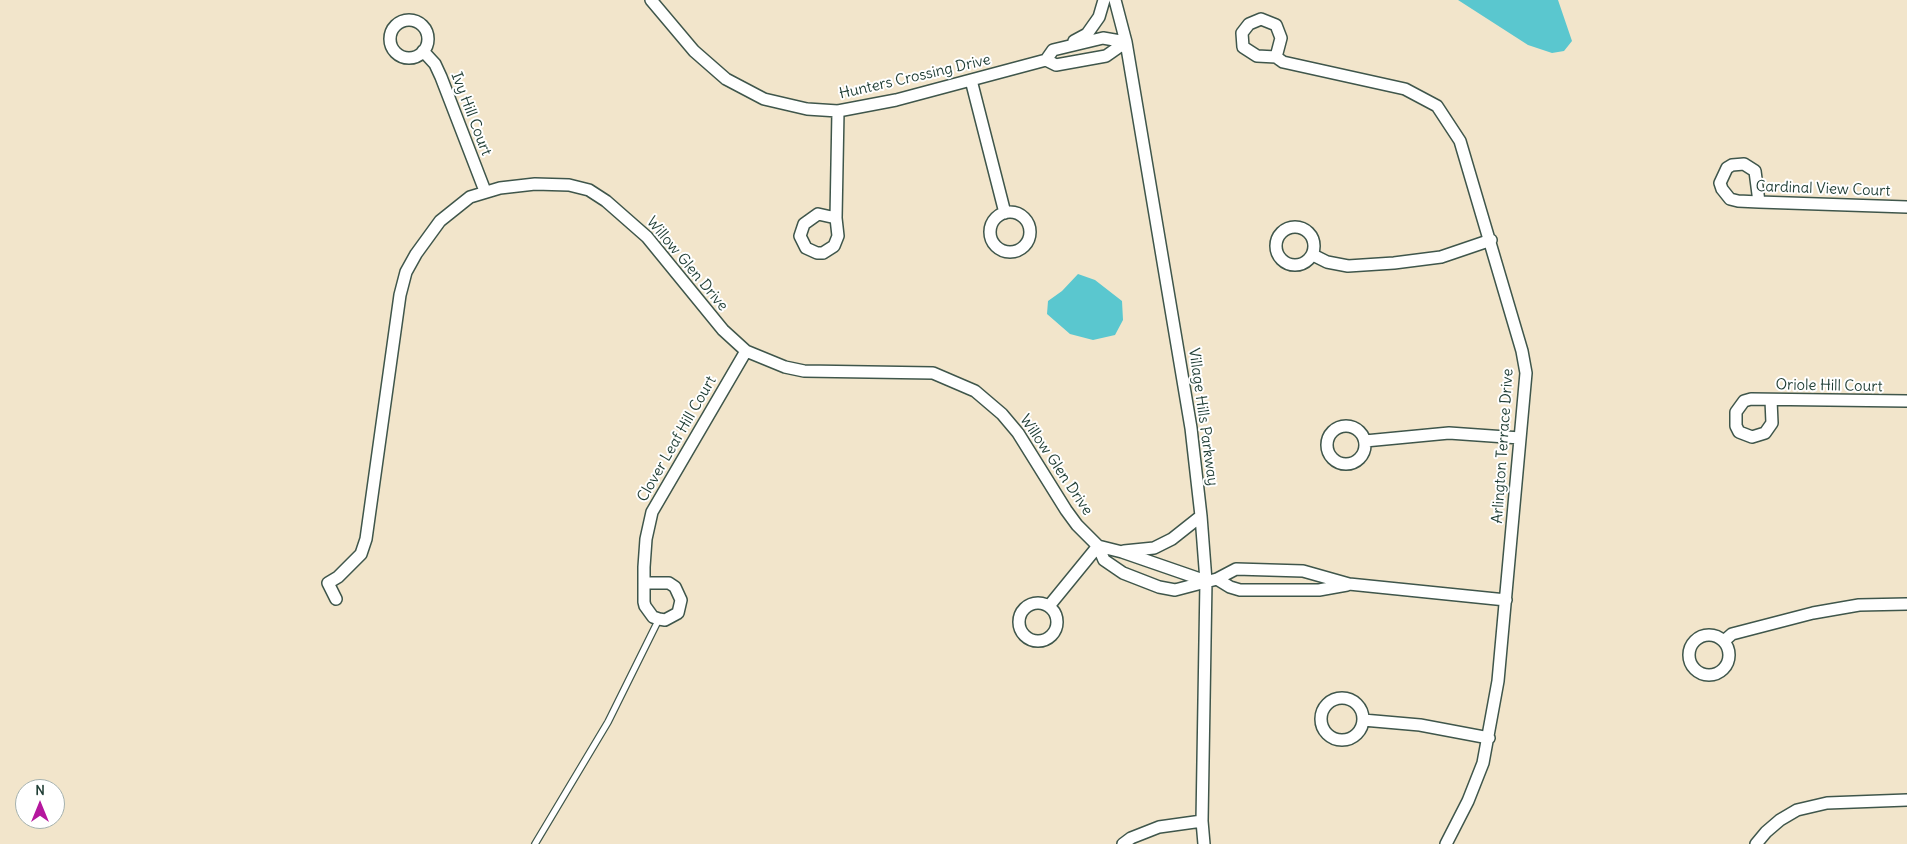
<!DOCTYPE html>
<html>
<head>
<meta charset="utf-8">
<style>
  body { margin:0 }
  #map { position:relative; width:1907px; height:844px; overflow:hidden; background:#f2e5cb; font-family:Delius,sans-serif }
  canvas { display:block }
  .north { position:absolute; left:15px; top:779px; width:50px; height:50px; box-sizing:border-box; background:#fff; border:1px solid #a5b1ae; border-radius:50%; rotate:0deg; font-size:14px; font-weight:700; line-height:20px; text-align:center; color:#1f3d34 }
  .north::after { content:''; display:block; margin:auto; width:18px; height:22px; background:#b5179e; clip-path:polygon(50% 0,100% 100%,50% 72%,0 100%) }
</style>
</head>
<body>
<div id="map">
<canvas width="1907" height="844"></canvas>
<div class="north">N</div>
</div>
<script>
const ctx = document.querySelector('canvas').getContext('2d');
ctx.lineJoin = 'round';
function paint(path, color) { ctx.fillStyle = color; ctx.fill(path, 'evenodd'); }
const shape = rows => new Path2D(rows.map(r => 'M' + r).join(''));
function strokePath(path, color, width, dash) { ctx.strokeStyle = color; ctx.lineWidth = width; ctx.lineCap = dash ? 'butt' : 'round'; ctx.setLineDash(dash || []); ctx.stroke(path); }
function write(font, color, halo, rows, align = 'center') {
  ctx.font = font + ' Delius,sans-serif'; ctx.lineWidth = 4; ctx.setLineDash([]); ctx.textBaseline = 'middle'; ctx.strokeStyle = halo; ctx.fillStyle = color; for (const [text, x, y, turn = 0] of rows) {
    ctx.save(); ctx.translate(x, y); ctx.rotate((+turn || 0) * Math.PI / 180); ctx.textAlign = isNaN(turn) ? turn : align; if (halo) ctx.strokeText(text, 0, 0); ctx.fillText(text, 0, 0); ctx.restore();
  }
}
const water = shape([
  [1458,0,1558,0,1572,41,1564,51,1552,53,1528,45],
  [1078,274,1095,280,1122,301,1123,320,1115,335,1093,340,1070,334,1047,314,1048,301,1062,291]
]);
const service = shape([
  [535,844,608,722,659,619]
]);
const minor = shape([
  [651,0,694,51,726,79,764,99,807,109,838,111,896,100,1046,60,1053,50,1103,38,1126,42],
  [1115,0,1126,42,1191,428,1201,516,1206,581,1202,821,1204,844],
  '390 39a19 19 0 1 1 38 0a19 19 0 1 1-38 0Z',
  [1074,41,1087,34,1099,17,1104,0],
  [423,51,435,64,441,77,485,191],
  [1276,57,1281,38,1276,25,1261,19,1249,24,1242,33,1243,47,1257,56,1276,57,1283,62,1405,89,1437,106,1460,141,1522,351,1526,373,1498,681,1483,763,1468,801,1446,844],
  [1046,60,1056,65,1106,56,1126,42],
  [971,80,1005,213],
  [1759,202,1755,171,1744,164,1732,165,1727,168,1720,183,1722,189,1730,199,1738,201,1759,202,1907,207],
  '990 232a20 20 0 1 1 40 0a20 20 0 1 1-40 0Z',
  [836,218,818,214,804,224,800,236,806,248,817,253,823,253,834,246,838,236,836,218,838,111],
  '1276 246a19 19 0 1 1 38 0a19 19 0 1 1-38 0Z',
  [1313,255,1327,262,1348,266,1394,263,1441,257,1491,240],
  [1771,400,1772,423,1765,433,1752,437,1739,432,1736,426,1736,412,1744,401,1751,399,1907,401],
  '1327 445a19 19 0 1 1 38 0a19 19 0 1 1-38 0Z',
  [1365,441,1449,433,1520,438],
  [1124,551,1154,548,1172,539,1201,516],
  [1217,579,1230,587,1240,590,1319,590,1347,585],
  [644,583,669,583,675,587,681,600,678,613,665,620,659,619,653,617,645,606,644,602,644,567,646,539,652,512,746,351],
  [336,599,328,583,338,577,361,554,366,539,400,295,406,272,416,254,440,221,470,197,500,188,535,184,569,185,589,190,606,201,647,237,723,330,746,351,785,367,804,371,933,373,975,391,1002,414,1018,433,1066,510,1077,525,1098,546,1122,552,1206,581],
  '1019 622a19 19 0 1 1 38 0a19 19 0 1 1-38 0Z',
  [1049,606,1098,546,1104,560,1123,573,1159,587,1175,590,1217,579,1236,569,1303,571,1349,584,1506,600],
  '1689 655a20 20 0 1 1 40 0a20 20 0 1 1-40 0Z',
  [1724,641,1732,634,1813,613,1859,605,1907,604],
  '1321 719a21 21 0 1 1 42 0a21 21 0 1 1-42 0Z',
  [1363,720,1420,725,1489,738],
  [1123,844,1131,838,1159,827,1202,821],
  [1756,844,1766,832,1780,820,1797,810,1827,803,1907,800]
]);
const streetNames = [
  ["Hunters Crossing Drive",915,77,-13],
  ["Ivy Hill Court",471,114,69],
  ["Cardinal View Court",1823,189,2],
  ["Willow Glen Drive",687,264,50],
  ["Oriole Hill Court",1829,386,1],
  ["Village Hills Parkway",1203,417,82],
  ["Clover Leaf Hill Court",677,439,-60],
  ["Arlington Terrace Drive",1503,446,-86],
  ["Willow Glen Drive",1056,465,56]
];
paint(water, '#5ac7cf');
strokePath(service, '#3f564b', 8);
strokePath(minor, '#3f564b', 14);
strokePath(service, '#fff', 5.5);
strokePath(minor, '#fff', 11);
write('15px', '#1f3d34', '#fff', streetNames);
</script>
</body>
</html>
